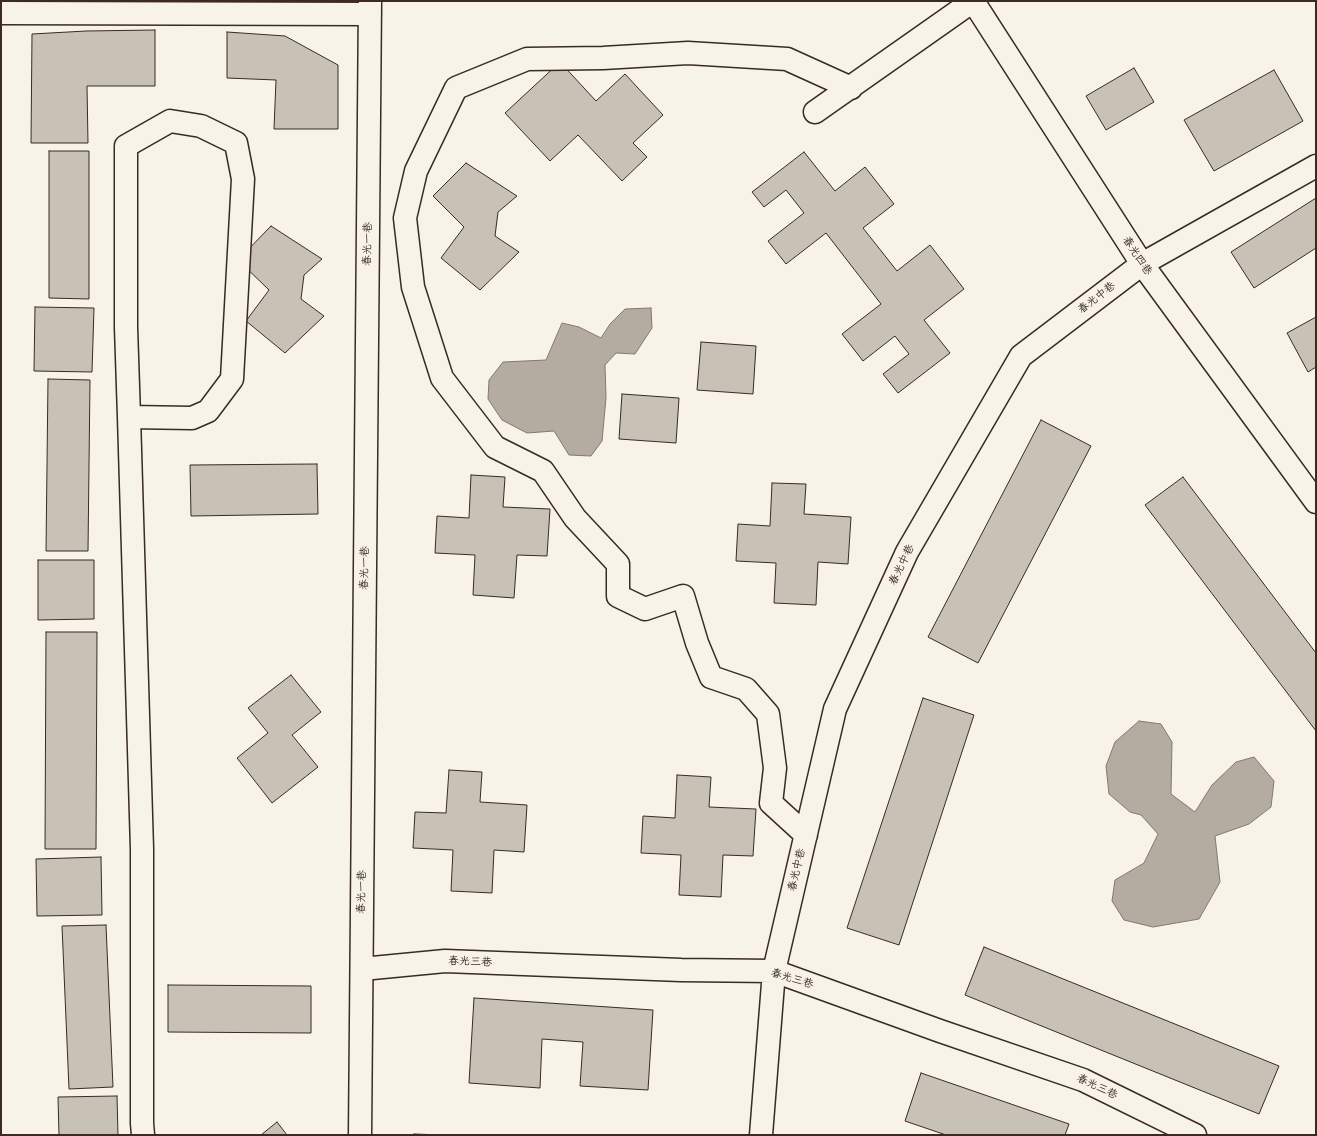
<!DOCTYPE html>
<html>
<head>
<meta charset="utf-8">
<style>
  body { margin:0 }
  #map { position:relative; width:1317px; height:1136px; overflow:hidden; background:#f7f3e8; font-family:"Balsamiq Sans",sans-serif }
  canvas { display:block }
  .frame { position:absolute; inset:0; border:2px solid #3b2a1e; pointer-events:none }
</style>
</head>
<body>
<div id="map">
<canvas width="1317" height="1136"></canvas>
<div class="frame"></div>
</div>
<script>
const ctx = document.querySelector('canvas').getContext('2d');
ctx.lineJoin = 'round';
function paint(path, color) { ctx.fillStyle = color; ctx.fill(path, 'evenodd'); }
const shape = rows => new Path2D(rows.map(r => 'M' + r).join(''));
function strokePath(path, color, width, dash) { ctx.strokeStyle = color; ctx.lineWidth = width; ctx.lineCap = dash ? 'butt' : 'round'; ctx.setLineDash(dash || []); ctx.stroke(path); }
function write(font, color, halo, rows, align = 'center') {
  ctx.font = font + ' "Balsamiq Sans","LXGW WenKai TC",sans-serif'; ctx.lineWidth = 3; ctx.setLineDash([]); ctx.textBaseline = 'middle'; ctx.strokeStyle = halo; ctx.fillStyle = color; for (const [text, x, y, turn = 0] of rows) {
    ctx.save(); ctx.translate(x, y); ctx.rotate((+turn || 0) * Math.PI / 180); ctx.textAlign = isNaN(turn) ? turn : align; if (halo) ctx.strokeText(text, 0, 0); ctx.fillText(text, 0, 0); ctx.restore();
  }
}
const water = shape([
  [651,308,652,328,635,354,616,353,605,365,606,398,602,441,591,456,569,455,554,431,527,433,502,420,488,399,489,380,503,362,546,360,562,323,579,327,601,338,610,324,625,309,651,308],
  [1139,721,1161,724,1172,742,1171,794,1195,812,1212,785,1236,762,1254,757,1274,781,1271,807,1249,824,1215,836,1220,882,1199,919,1153,927,1124,920,1112,901,1115,880,1144,863,1158,834,1141,815,1130,812,1109,794,1106,766,1115,742,1139,721]
]);
const building = shape([
  [155,30,155,86,87,86,88,143,31,143,32,34,86,31,155,30],
  [227,32,285,36,338,65,338,129,274,129,276,80,227,78,227,32],
  [560,62,596,101,625,74,663,115,633,143,647,157,622,181,578,135,550,161,505,113,560,62],
  [1134,68,1154,102,1106,130,1086,96,1134,68],
  [1274,70,1303,121,1214,171,1184,120,1274,70],
  [49,151,89,151,89,299,49,298,49,151],
  [804,152,835,191,865,167,894,204,863,228,897,271,930,245,964,289,924,320,950,353,898,393,883,374,909,354,895,336,863,361,842,334,881,304,826,233,786,264,768,241,804,213,786,190,764,207,752,192,804,152],
  [466,163,517,196,498,212,495,236,519,252,480,290,441,258,464,227,433,196,466,163],
  [1316,198,1316,248,1254,288,1231,252,1316,198],
  [271,226,322,259,304,275,301,299,324,316,285,353,246,321,269,290,238,260,271,226],
  [35,307,94,308,92,372,34,371,35,307],
  [1316,317,1316,367,1308,372,1287,333,1316,317],
  [701,342,756,346,753,394,697,390,701,342],
  [48,379,90,380,88,551,46,551,48,379],
  [622,394,679,398,676,443,619,439,622,394],
  [1041,420,1091,446,978,663,928,637,1041,420],
  [317,464,318,514,191,516,190,465,317,464],
  [471,475,505,477,503,507,550,509,547,556,517,555,514,598,473,595,475,555,435,553,437,516,469,518,471,475],
  [1183,477,1316,653,1316,731,1145,505,1183,477],
  [772,483,806,484,804,514,851,517,848,564,818,562,816,605,774,603,776,563,736,561,738,524,770,526,772,483],
  [38,560,94,560,94,619,38,620,38,560],
  [46,632,97,632,96,849,45,849,46,632],
  [291,675,321,712,292,735,318,767,272,803,237,758,268,733,248,708,291,675],
  [923,698,974,715,899,945,847,928,923,698],
  [449,770,482,772,480,802,527,805,524,852,494,850,492,893,451,891,453,850,413,848,415,812,446,813,449,770],
  [677,775,711,777,709,807,756,809,753,856,723,855,721,897,679,895,681,855,641,853,643,816,675,818,677,775],
  [101,857,102,915,37,916,36,859,101,857],
  [106,925,113,1087,69,1089,62,926,106,925],
  [984,947,1279,1066,1259,1114,965,995,984,947],
  [168,985,311,986,311,1033,168,1032,168,985],
  [474,998,653,1010,648,1090,580,1086,583,1042,542,1039,540,1088,469,1083,474,998],
  [921,1073,1069,1124,1065,1135,946,1135,905,1121,921,1073],
  [117,1096,118,1135,59,1135,58,1097,117,1096],
  [277,1122,287,1135,261,1135,277,1122],
  [414,1134,442,1135,414,1135,414,1134]
]);
const minor = shape([
  [973,1,1142,264,1316,502],
  [1,13,370,14],
  [815,112,973,1],
  [129,417,192,418,208,411,232,379,243,179,236,143,201,126,170,121,126,146,126,327,129,417,142,849,142,1123,143,1135],
  [806,835,771,803,775,768,768,714,746,689,711,677,697,643,683,596,645,609,618,596,618,564,575,518,543,471,495,447,442,378,413,287,405,218,416,171,456,88,527,59,603,58,688,53,787,59,851,88],
  [362,969,445,961,681,970,774,971,940,1031,1083,1080,1195,1135],
  [360,1135,370,1],
  [761,1135,774,971,835,709,907,552,1021,356,1142,264,1316,166]
]);
const streetNames = [
  ["春光一巷",368,244,-89],
  ["春光四巷",1137,256,56],
  ["春光中巷",1097,298,-38],
  ["春光中巷",902,565,-64],
  ["春光一巷",365,568,-89],
  ["春光中巷",797,870,-77],
  ["春光一巷",362,892,-89],
  ["春光三巷",470,962,2],
  ["春光三巷",792,979,17],
  ["春光三巷",1097,1087,25]
];
paint(water, '#b4aca0');
strokePath(water, '#84786c', 1);
paint(building, '#c8c1b6');
strokePath(building, '#3b2a1e', 1);
strokePath(minor, '#3b2a1e', 25);
strokePath(minor, '#f7f3e8', 22);
write('11px', '#3b2a1e', '#f7f3e8', streetNames);
</script>
</body>
</html>
